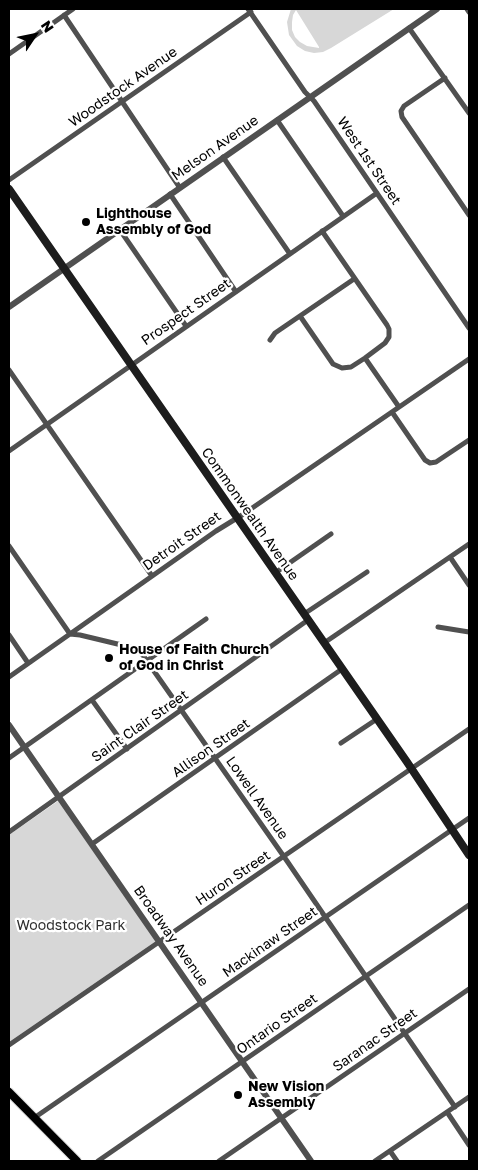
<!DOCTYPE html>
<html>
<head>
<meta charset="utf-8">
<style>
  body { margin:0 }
  #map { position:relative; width:478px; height:1170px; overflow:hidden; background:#fff; font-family:"Golos Text",sans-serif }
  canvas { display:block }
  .frame { position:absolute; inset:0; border:10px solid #000; pointer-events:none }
  .north { position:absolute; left:10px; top:10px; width:50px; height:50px; -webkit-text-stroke:4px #fff; paint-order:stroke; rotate:56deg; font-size:14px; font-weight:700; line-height:20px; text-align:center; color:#000 }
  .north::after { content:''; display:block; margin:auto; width:18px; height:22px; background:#000; clip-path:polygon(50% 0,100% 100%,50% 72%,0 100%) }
</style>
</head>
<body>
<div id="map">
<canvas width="478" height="1170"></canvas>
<div class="frame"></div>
<div class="north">N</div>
</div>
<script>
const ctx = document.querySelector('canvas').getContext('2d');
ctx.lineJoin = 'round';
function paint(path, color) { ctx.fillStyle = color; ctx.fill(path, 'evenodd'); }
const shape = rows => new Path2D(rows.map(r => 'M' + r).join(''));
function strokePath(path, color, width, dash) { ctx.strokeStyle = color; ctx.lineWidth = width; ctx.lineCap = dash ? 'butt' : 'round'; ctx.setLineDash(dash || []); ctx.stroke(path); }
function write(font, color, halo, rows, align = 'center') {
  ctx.font = font + ' "Golos Text",sans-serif'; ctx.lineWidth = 4.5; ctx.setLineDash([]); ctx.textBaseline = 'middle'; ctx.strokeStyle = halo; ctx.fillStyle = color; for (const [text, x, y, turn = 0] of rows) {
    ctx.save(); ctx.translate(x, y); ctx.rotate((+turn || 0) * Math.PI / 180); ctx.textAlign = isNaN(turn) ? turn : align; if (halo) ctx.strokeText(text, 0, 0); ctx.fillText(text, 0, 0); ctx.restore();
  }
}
const green = shape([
  [291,9,394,9,331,48,323,52,314,53,305,51,297,46,289,35,287,22],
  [296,10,319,47,319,48,307,46,300,42,295,37,292,30,292,22,293,15],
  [58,801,156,941,9,1042,9,835]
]);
const minor = shape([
  [248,9,305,92,314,101,469,328],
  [467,9,469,12],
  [64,15,180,188],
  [409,28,469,113],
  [9,54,73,9],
  [445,78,404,106,401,111,402,117,469,215],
  [277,120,343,216],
  [223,157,290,254],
  [9,180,251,12],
  [170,194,236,292],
  [120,230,186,326],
  [300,316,333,364,342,368,351,367,365,358,385,343,389,337,389,329,387,325,322,231],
  [270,340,275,333,354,279],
  [365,358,399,407],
  [9,370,152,576],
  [392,412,425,460,430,463,436,462,469,440],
  [9,451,377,193],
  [9,546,70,634,80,635,130,647,142,654,287,861,455,1107],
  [450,557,469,585],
  [275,573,331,534],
  [304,614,367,572],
  [438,627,469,632],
  [9,635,28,663],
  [324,643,469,544],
  [9,677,216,531,242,515,469,359],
  [92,700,127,749],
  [341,743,377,719],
  [9,758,206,619],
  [9,832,308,620],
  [92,844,342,669],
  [9,1045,469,729],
  [447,1112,469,1145],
  [34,1118,469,818],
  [390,1151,397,1161],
  [98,1161,469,905],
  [219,1161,469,989],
  [375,1161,469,1097]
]);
const tertiary = shape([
  [9,307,437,9],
  [9,725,311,1161]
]);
const secondary = shape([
  [9,189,407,762,469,855]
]);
const primary = shape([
  [9,1092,77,1161]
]);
const markers = [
  [86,222,5,"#000"],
  [109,658,5,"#000"],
  [238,1095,5,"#000"]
];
const streetNames = [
  ["Woodstock Avenue",123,87,-35],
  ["Melson Avenue",215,148,-35],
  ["West 1st Street",369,161,56],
  ["Prospect Street",186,312,-35],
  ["Commonwealth Avenue",250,514,55],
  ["Detroit Street",182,541,-35],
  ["Saint Clair Street",140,726,-35],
  ["Allison Street",211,748,-35],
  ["Lowell Avenue",257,798,55],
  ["Huron Street",233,878,-34],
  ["Broadway Avenue",171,936,55],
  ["Mackinaw Street",270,942,-35],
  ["Ontario Street",277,1024,-35],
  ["Saranac Street",375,1040,-35]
];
const poiNames = [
  ["Lighthouse",96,214],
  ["Assembly of God",96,230],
  ["House of Faith Church",119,650],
  ["of God in Christ",119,666],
  ["New Vision",248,1087],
  ["Assembly",248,1103]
];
const parkNames = [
  ["Woodstock Park",71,926]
];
paint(green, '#d7d7d7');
strokePath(primary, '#dbdbdb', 10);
strokePath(minor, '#505050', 5);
strokePath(tertiary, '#505050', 6);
strokePath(secondary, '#1d1d1d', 8);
strokePath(primary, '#000', 8);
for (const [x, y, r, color] of markers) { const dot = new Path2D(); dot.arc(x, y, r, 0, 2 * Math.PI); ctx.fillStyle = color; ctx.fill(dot); strokePath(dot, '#fff', 2); }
write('14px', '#000', '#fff', streetNames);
write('bold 14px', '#000', '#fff', poiNames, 'left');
write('14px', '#2e2e2e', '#fff', parkNames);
</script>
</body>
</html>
